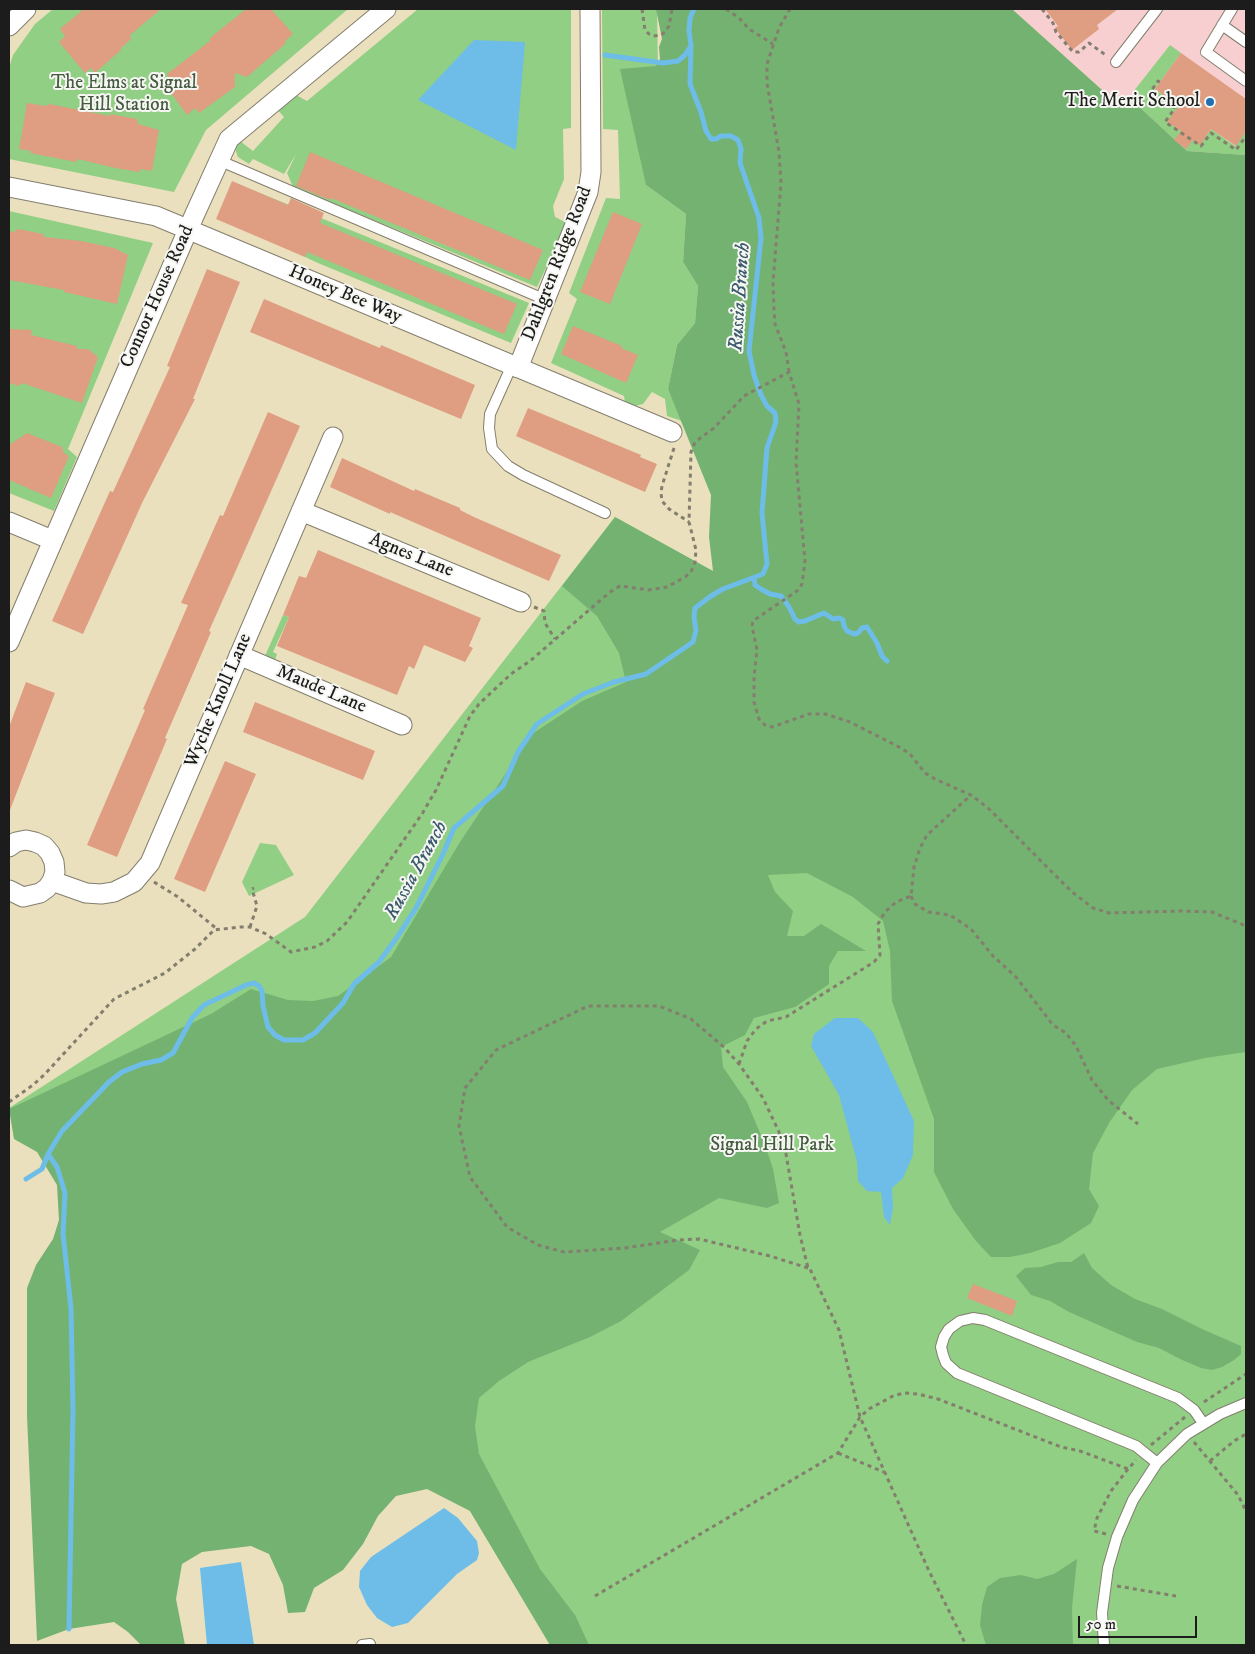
<!DOCTYPE html>
<html>
<head>
<meta charset="utf-8">
<style>
  body { margin:0 }
  #map { position:relative; width:1255px; height:1654px; overflow:hidden; background:#eae0be; font-family:"IM FELL DW Pica",serif }
  canvas { display:block }
  .frame { position:absolute; inset:0; border:10px solid #1c1c1c; pointer-events:none }
  .scale { position:absolute; left:1078px; top:1616px; width:119px; height:22px; box-sizing:border-box; border:2px solid #1c1c1c; border-top:0; padding-left:6px; font-size:15px; line-height:18px; white-space:nowrap; color:#1c1c1c; -webkit-text-stroke:4px #f6f6f2; paint-order:stroke }
</style>
</head>
<body>
<div id="map">
<canvas width="1255" height="1654"></canvas>
<div class="frame"></div>
<div class="scale">50 m</div>
</div>
<script>
const ctx = document.querySelector('canvas').getContext('2d');
ctx.lineJoin = 'round';
function paint(path, color) { ctx.fillStyle = color; ctx.fill(path, 'evenodd'); }
const shape = rows => new Path2D(rows.map(r => 'M' + r).join(''));
function strokePath(path, color, width, dash) { ctx.strokeStyle = color; ctx.lineWidth = width; ctx.lineCap = dash ? 'butt' : 'round'; ctx.setLineDash(dash || []); ctx.stroke(path); }
function write(font, color, halo, rows, align = 'center') {
  ctx.font = font + ' "IM FELL DW Pica",serif'; ctx.lineWidth = 4; ctx.setLineDash([]); ctx.textBaseline = 'middle'; ctx.strokeStyle = halo; ctx.fillStyle = color; for (const [text, x, y, turn = 0] of rows) {
    ctx.save(); ctx.translate(x, y); ctx.rotate((+turn || 0) * Math.PI / 180); ctx.textAlign = isNaN(turn) ? turn : align; if (halo) ctx.strokeText(text, 0, 0); ctx.fillText(text, 0, 0); ctx.restore();
  }
}
const built = shape([
  [1012,9,1246,9,1246,155,1187,151,1134,102,1121,107]
]);
const green = shape([
  [53,9,348,9,206,130,174,192,9,159,9,68,13,55,35,24],
  [418,9,571,9,571,128,563,129,564,179,553,206,555,217,567,223,537,287,293,187,287,173,296,154,284,174,253,159,249,164,238,157,234,146,240,141,253,151,284,117,276,108,294,94,307,101],
  [602,9,657,9,658,72,646,185,686,214,683,262,698,286,695,323,677,345,668,389,682,421,667,416,665,399,652,392,643,404,635,406,625,403,624,396,551,363,577,299,569,293,606,198,620,199,618,130,603,129],
  [1170,45,1181,53,1155,89,1179,106,1168,122,1200,144,1211,129,1235,146,1246,131,1246,155,1187,151,1134,102,1133,92],
  [233,182,529,303,511,343,318,263,219,217],
  [9,211,153,243,68,449,77,457,54,511,9,493],
  [615,517,1068,769,1246,845,1246,1645,550,1645,470,1511,9,1110,9,1108,305,917],
  [283,615,289,617,273,652,277,654,275,660,265,656],
  [260,843,276,845,294,875,249,896,242,882]
]);
const forest = shape([
  [656,9,1012,9,1121,107,1134,102,1187,151,1246,155,1246,1052,1205,1058,1157,1069,1132,1090,1109,1123,1093,1153,1089,1189,1099,1206,1091,1223,1060,1243,1030,1253,1010,1257,991,1257,976,1241,953,1209,934,1172,934,1119,892,1001,890,951,883,921,853,897,807,873,768,875,775,892,793,911,787,936,804,936,821,924,866,951,838,951,829,966,829,984,795,1007,754,1018,745,1035,721,1047,723,1067,747,1102,765,1145,773,1169,779,1203,767,1208,719,1198,660,1232,700,1250,689,1270,621,1321,590,1337,528,1362,499,1381,479,1398,475,1426,479,1454,540,1569,575,1615,589,1645,550,1645,470,1511,427,1489,396,1496,378,1516,363,1544,343,1570,314,1588,305,1612,288,1613,283,1585,269,1554,251,1546,202,1552,182,1564,176,1599,185,1645,141,1645,128,1632,114,1622,69,1629,37,1641,27,1416,27,1288,36,1265,53,1239,59,1220,57,1185,37,1152,14,1139,9,1109,211,1014,251,989,288,1000,313,1001,338,996,391,957,460,842,532,734,582,701,626,682,619,653,597,616,562,586,615,517,713,571,709,537,711,495,668,389,677,345,695,323,698,286,683,262,686,214,646,185,620,69,656,66,660,59,659,47,662,39],
  [1084,1253,1092,1268,1111,1285,1135,1299,1162,1309,1202,1329,1241,1346,1241,1354,1234,1360,1222,1367,1212,1370,1201,1368,1180,1359,1159,1348,1137,1342,1069,1312,1050,1301,1031,1295,1016,1276,1025,1268,1041,1267,1058,1262,1071,1262],
  [1077,1559,1072,1608,1073,1645,986,1645,980,1625,982,1605,987,1587,1000,1578,1021,1575,1037,1579,1054,1574]
]);
const water = shape([
  [474,40,525,42,516,150,418,100],
  [835,1018,858,1018,873,1032,914,1121,913,1155,903,1178,892,1188,893,1207,890,1225,884,1217,881,1192,867,1191,858,1181,857,1162,839,1095,811,1046,814,1034],
  [444,1508,458,1518,477,1541,479,1553,477,1560,457,1574,408,1623,392,1627,377,1618,367,1605,359,1587,360,1571,371,1557],
  [241,1562,254,1645,207,1645,200,1568]
]);
const stream = shape([
  [605,55,663,63,678,61,685,55,691,46],
  [754,578,755,585,761,589,770,594,781,596,789,607,795,619,799,622,805,621,824,613,833,619,839,618,843,620,844,626,847,631,854,634,858,633,862,628,867,627,877,643,882,656,887,661],
  [48,1154,57,1167,65,1193,63,1234,71,1308,73,1409,69,1629],
  [26,1179,42,1169,48,1154,62,1131,109,1082,122,1072,142,1064,161,1060,173,1053,192,1018,204,1005,246,985,254,983,259,986,262,991,263,1006,268,1027,275,1035,284,1040,303,1040,315,1033,343,1003,354,984,379,962,398,936,416,908,443,854,454,828,503,786,518,752,537,724,583,694,614,682,646,674,693,642,696,630,694,617,695,608,711,596,723,589,763,574,767,564,762,513,767,448,776,422,775,413,767,406,761,395,754,375,749,351,761,238,759,218,740,163,741,149,738,140,731,136,721,136,716,139,711,139,706,131,701,112,690,84,691,45,689,31,690,18,694,9]
]);
const building = shape([
  [84,9,161,9,130,35,131,39,121,48,121,50,95,73,91,68,85,73,59,42,65,36,60,29],
  [246,9,271,9,293,34,286,40,285,44,247,77,235,73,235,87,199,113,195,108,187,115,164,83,169,79,167,74,210,41,210,38],
  [1045,9,1118,9,1097,25,1099,29,1072,50,1055,28,1058,26],
  [1181,53,1246,99,1246,131,1236,146,1211,129,1200,145,1193,140,1186,149,1174,140,1181,131,1167,122,1179,106,1155,89],
  [27,103,46,106,49,104,110,116,110,114,137,119,138,124,159,130,152,171,140,169,140,172,115,168,78,159,76,162,30,153,31,151,19,149],
  [310,152,543,250,530,280,331,198,330,200,296,186],
  [232,181,288,205,291,198,324,213,320,223,517,304,504,334,307,252,305,257,216,219],
  [613,212,642,224,610,304,580,292],
  [18,229,43,234,44,237,81,241,114,248,128,255,117,304,64,292,64,290,9,280,9,231,14,232],
  [207,269,240,282,193,399,195,399,143,501,83,634,52,621,110,491,113,492,170,367,167,366],
  [264,299,380,348,381,345,475,385,461,419,250,332],
  [573,326,622,346,621,348,638,355,626,383,561,354],
  [9,329,32,330,31,335,77,346,77,349,88,349,98,357,82,403,22,383,19,386,9,383],
  [528,408,641,455,640,457,657,464,645,492,516,436],
  [268,412,300,426,209,631,211,632,165,738,167,739,117,857,87,845,145,710,143,709,188,605,181,603,220,515,223,516],
  [27,433,62,447,64,453,69,456,51,498,9,480,9,445],
  [342,458,414,491,415,489,460,508,460,510,474,517,561,555,549,581,390,512,390,514,330,487],
  [318,550,481,618,469,646,473,648,465,662,424,645,414,669,409,666,397,695,277,646,289,617,283,615,299,576,306,578],
  [26,682,55,693,10,810,9,727],
  [255,702,375,751,363,780,243,732],
  [225,761,256,774,205,892,174,879],
  [973,1284,1017,1301,1012,1316,967,1298]
]);
const path = shape([
  [642,9,645,30,649,34,653,36,661,35,665,32,669,26,672,9],
  [726,9,739,18,749,29,773,44],
  [1042,9,1053,23,1056,32,1073,52,1079,52,1089,43,1107,56],
  [1160,82,1158,81,1151,91,1175,108,1165,122,1201,146,1211,133,1236,150,1246,136],
  [789,372,786,352,775,324,774,310,773,282,781,183,779,152,767,83,767,64,779,28,790,9],
  [674,448,662,486,661,493,662,501,669,509,689,522],
  [534,607,544,611,545,623,555,639],
  [154,882,178,897,217,929],
  [911,896,915,904,928,912,950,915,971,929,993,956,1016,977,1053,1025,1066,1033,1076,1046,1092,1080,1108,1100,1138,1124],
  [250,927,257,906,252,889,254,888],
  [739,1064,747,1041,756,1029,767,1021,786,1017,874,962,880,955,878,924,885,912,896,902,911,896,914,867,920,848,927,835,971,795],
  [9,1102,33,1085,45,1074,114,999,165,973,195,949,214,930,240,927,250,927,266,934,291,952,315,947,327,941,347,922,422,814,436,790,470,716,479,704,511,674,530,661,610,592,620,586,649,590,667,587,685,577,691,572,695,562,696,550,689,522,691,452,695,442,714,428,744,396,789,372,799,404,796,462,805,561,802,584,797,591,753,621,752,626,757,650,754,677,754,702,759,719,765,725,772,727,809,714,825,714,850,722,901,748,910,754,925,773,935,779,971,795,988,808,1072,892,1093,908,1109,913,1180,911,1212,912,1246,926],
  [808,1268,770,1256,699,1239,678,1240,625,1248,564,1252,538,1245,507,1227,470,1177,459,1126,465,1088,496,1050,588,1006,659,1006,691,1019,725,1048,739,1064,763,1098,779,1132,786,1154,800,1235,808,1268,810,1269,839,1330,860,1417,929,1571,966,1645],
  [1204,1402,1246,1374],
  [1194,1442,1238,1495,1246,1511],
  [1151,1445,1185,1417],
  [838,1453,884,1472],
  [1210,1461,1234,1441,1246,1434],
  [1106,1534,1094,1531,1097,1518,1111,1491,1128,1469],
  [1117,1586,1176,1596],
  [595,1596,838,1453,860,1417,869,1409,893,1396,904,1393,918,1394,938,1399,1061,1447,1080,1451,1128,1469,1136,1460]
]);
const lane = shape([
  [1232,9,1206,52,1246,81],
  [1222,25,1246,42],
  [1116,62,1157,9],
  [218,160,546,300],
  [512,365,490,414,489,428,492,449,508,466,523,475,605,513],
  [1157,1463,1136,1446,957,1373,946,1363,943,1355,941,1347,944,1337,949,1329,960,1321,973,1318,985,1320,1178,1398,1194,1410,1203,1423],
  [362,1645,370,1644],
  [1104,1645,1102,1613,1108,1568,1117,1537,1133,1500,1157,1463,1187,1434,1220,1414,1246,1403]
]);
const street = shape([
  [9,26,26,9],
  [9,187,156,216,672,432],
  [518,368,588,192,591,172,590,9],
  [301,511,521,602],
  [9,522,52,540],
  [9,642,194,216,229,139,386,9],
  [239,655,402,725],
  [9,847,16,842,26,840,35,842,44,846,50,853,54,862,55,872,52,881,47,888,40,893,23,897,9,890],
  [52,881,86,893,101,894,114,892,134,882,150,863,333,437]
]);
const markers = [
  [1210,102,5,"#1f6fb2"]
];
const parkNames = [
  ["The Elms at Signal",124,84],
  ["Hill Station",124,106],
  ["Signal Hill Park",772,1146]
];
const poiNames = [
  ["The Merit School",1200,102]
];
const streetNames = [
  ["Dahlgren Ridge Road",558,264,-69],
  ["Honey Bee Way",345,295,23],
  ["Connor House Road",158,297,-66],
  ["Agnes Lane",411,556,22],
  ["Maude Lane",321,690,23],
  ["Wyche Knoll Lane",219,701,-67]
];
const waterNames = [
  ["Russia Branch",741,297,-86],
  ["Russia Branch",417,871,-61]
];
paint(built, '#f7cfd0');
paint(green, '#91cf84');
paint(forest, '#74b272');
paint(water, '#6dbde8');
strokePath(stream, '#6dbde8', 5);
paint(building, '#df9d81');
strokePath(lane, '#837e6d', 12);
strokePath(street, '#837e6d', 21);
strokePath(path, '#837e6d', 3, [4, 4]);
strokePath(lane, '#fff', 10);
strokePath(street, '#fff', 19);
for (const [x, y, r, color] of markers) { const dot = new Path2D(); dot.arc(x, y, r, 0, 2 * Math.PI); ctx.fillStyle = color; ctx.fill(dot); strokePath(dot, '#f6f6f2', 2); }
write('19px', '#455b40', '#f6f6f2', parkNames);
write('19px', '#1c1c1c', '#f6f6f2', poiNames, 'right');
write('19px', '#1c1c1c', '#f6f6f2', streetNames);
write('italic 20px', '#3c5c6e', '#f6f6f2', waterNames);
</script>
</body>
</html>
